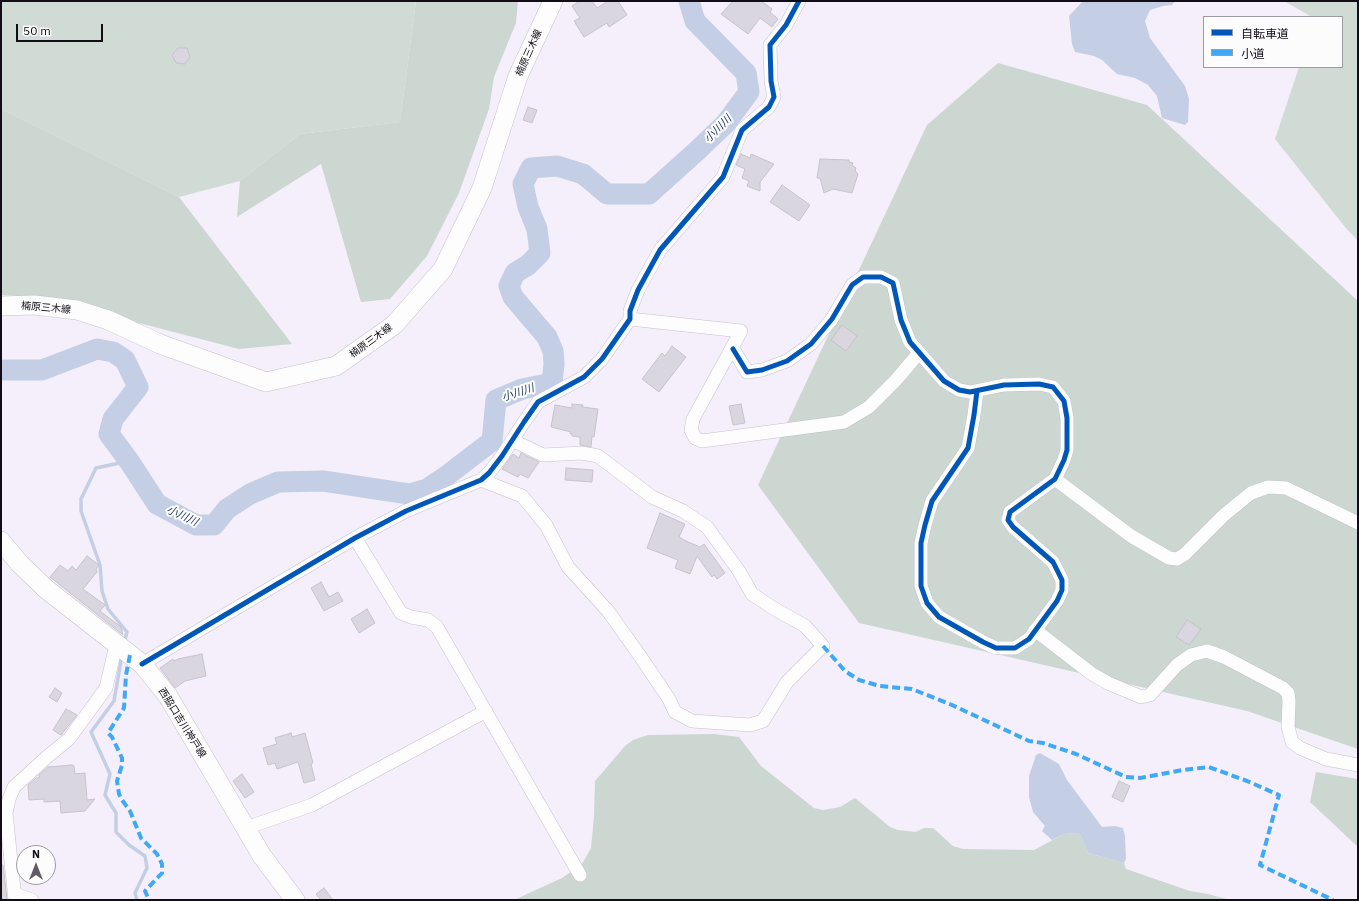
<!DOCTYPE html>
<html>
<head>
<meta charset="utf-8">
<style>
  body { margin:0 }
  #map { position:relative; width:1359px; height:901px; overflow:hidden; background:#f4effa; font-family:"IBM Plex Sans","Noto Sans JP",sans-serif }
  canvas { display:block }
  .frame { position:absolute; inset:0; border:2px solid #110c16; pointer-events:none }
  .legend { position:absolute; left:1203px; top:16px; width:140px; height:52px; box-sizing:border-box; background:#fcfcfc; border:1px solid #9e9ca0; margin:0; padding:5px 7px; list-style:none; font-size:12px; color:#110c16 }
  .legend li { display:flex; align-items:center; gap:8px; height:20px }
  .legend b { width:20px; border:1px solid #9e9ca0 }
  .north { position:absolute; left:16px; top:845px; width:40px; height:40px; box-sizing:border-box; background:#fcfcfc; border:1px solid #9e9ca0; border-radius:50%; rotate:0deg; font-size:11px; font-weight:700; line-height:16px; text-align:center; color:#110c16 }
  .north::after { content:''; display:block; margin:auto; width:14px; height:18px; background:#605b66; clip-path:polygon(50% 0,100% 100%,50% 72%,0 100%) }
  .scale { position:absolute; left:16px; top:24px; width:87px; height:18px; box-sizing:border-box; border:2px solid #110c16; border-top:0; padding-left:5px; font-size:12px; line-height:14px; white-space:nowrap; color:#110c16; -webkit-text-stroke:3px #fcfcfc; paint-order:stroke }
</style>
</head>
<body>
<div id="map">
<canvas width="1359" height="901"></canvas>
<div class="frame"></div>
<ul class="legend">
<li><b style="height:5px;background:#0057b8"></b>自転車道</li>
<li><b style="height:5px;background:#3fa9f5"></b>小道</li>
</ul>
<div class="north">N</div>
<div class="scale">50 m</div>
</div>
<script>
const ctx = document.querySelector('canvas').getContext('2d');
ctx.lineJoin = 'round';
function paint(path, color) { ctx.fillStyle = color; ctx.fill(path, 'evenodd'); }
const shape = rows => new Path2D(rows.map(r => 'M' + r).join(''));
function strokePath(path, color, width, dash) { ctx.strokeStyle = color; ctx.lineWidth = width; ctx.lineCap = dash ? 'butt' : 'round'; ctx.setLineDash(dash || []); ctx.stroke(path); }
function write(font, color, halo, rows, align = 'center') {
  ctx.font = font + ' "IBM Plex Sans","Noto Sans JP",sans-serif'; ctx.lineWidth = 4; ctx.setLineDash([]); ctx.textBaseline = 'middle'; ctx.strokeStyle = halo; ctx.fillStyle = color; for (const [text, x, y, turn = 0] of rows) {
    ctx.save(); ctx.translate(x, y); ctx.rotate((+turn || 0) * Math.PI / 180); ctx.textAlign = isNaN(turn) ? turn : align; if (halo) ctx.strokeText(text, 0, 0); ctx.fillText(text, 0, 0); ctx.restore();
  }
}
const green = shape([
  [1,1,416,1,400,122,300,134,240,181,179,197,1,109],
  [1284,1,1358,1,1358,241,1345,227,1275,139,1299,67,1342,67,1342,17,1312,17]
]);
const forest = shape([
  [416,1,518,1,516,23,494,77,489,109,459,193,427,256,390,299,361,302,321,164,237,217,240,181,300,134,400,122],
  [998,63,1147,105,1358,301,1358,749,1247,711,859,623,758,485,927,125],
  [1,109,179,197,292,344,239,349,39,297,1,295],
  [714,734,739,737,761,766,814,808,823,810,840,807,855,798,890,827,898,830,916,832,924,828,933,828,953,846,963,849,1034,850,1064,834,1078,833,1081,836,1088,853,1124,863,1126,869,1190,891,1208,894,1230,900,514,900,562,878,582,864,591,848,594,817,595,781,625,746,633,740,648,735],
  [1316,772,1358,779,1358,847,1310,802]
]);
const water = shape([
  [1083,1,1175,1,1172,5,1163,6,1150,10,1145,21,1150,38,1185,86,1189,99,1188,122,1185,125,1162,118,1157,96,1148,85,1135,78,1117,74,1102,60,1094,56,1075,52,1072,44,1069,16],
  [1040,753,1059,764,1067,780,1102,827,1115,826,1123,828,1125,836,1126,859,1124,863,1088,853,1081,836,1078,833,1064,834,1052,840,1042,831,1045,826,1033,812,1029,797,1029,776,1036,755]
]);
const stream = shape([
  [124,643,127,632,108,609,102,591,100,565,81,511,81,499,96,468,129,461],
  [122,655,114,701,91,732,110,774,105,795,116,813,116,832,129,845,145,856,147,868,135,893,137,900]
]);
const river = shape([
  [1,370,42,370,97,349,113,352,125,360,138,387,113,419,109,434,129,461,157,504,196,525,214,525,227,509,250,494,278,482,323,481,409,494,427,489,445,477,492,441,496,400,522,389,552,383,554,364,553,351,547,337,513,297,509,286,515,273,528,265,540,253,537,229,528,207,523,184,531,168,557,166,583,174,607,194,649,194,699,149,726,123,749,92,746,73,695,21,689,1]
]);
const building = shape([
  [580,1,592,1,597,8,608,1,618,1,627,15,609,27,607,23,584,37,574,21,580,18,572,6,580,1],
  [733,1,761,1,772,9,770,12,778,19,772,27,760,18,748,34,721,14,733,1],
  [178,48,187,48,190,57,185,64,176,63,172,55,178,48],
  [528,107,537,110,532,123,523,120,528,107],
  [741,154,750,158,751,154,774,164,760,182,760,191,747,186,749,181,742,178,745,169,736,165,741,154],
  [820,159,849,160,849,162,853,163,852,165,856,168,855,171,858,174,852,193,833,189,824,193,820,178,817,178,820,159],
  [782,185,810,205,799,221,770,202,782,185],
  [842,325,857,336,846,351,831,340,842,325],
  [672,346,686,357,659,392,642,379,662,353,665,356,672,346],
  [572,404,583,405,582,407,598,409,594,437,592,436,591,447,580,445,580,437,572,436,572,434,570,434,571,432,551,427,555,405,572,408,572,404],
  [741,404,745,423,733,425,729,406,741,404],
  [521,453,539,462,528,478,520,474,518,477,502,469,513,454,519,458,521,453],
  [566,468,593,470,592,482,565,480,566,468],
  [660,513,685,524,679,537,686,541,700,547,704,544,725,573,717,579,714,575,712,577,697,556,690,574,675,568,678,560,647,548,660,513],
  [87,556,99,565,96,569,97,572,83,589,105,605,100,611,121,627,123,635,50,577,60,565,68,571,72,566,76,570,87,556],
  [321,582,329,597,338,592,343,601,324,611,311,588,321,582],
  [367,609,375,623,359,633,351,619,367,609],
  [1187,620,1201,629,1189,645,1176,637,1187,620],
  [202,654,206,676,185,681,175,688,160,668,173,659,174,661,178,659,202,654],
  [55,688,62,693,57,702,49,697,55,688],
  [66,709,77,715,61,735,53,730,66,709],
  [291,733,292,737,305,733,313,763,311,764,315,780,304,783,298,762,277,769,275,763,268,765,263,748,277,744,275,738,291,733],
  [72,765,74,766,75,774,85,773,87,800,95,799,85,811,61,813,60,801,44,802,44,799,29,800,28,785,36,778,39,778,39,775,48,767,72,765],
  [242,774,254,792,245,798,233,781,242,774],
  [1119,781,1130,786,1123,802,1112,797,1119,781],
  [1,865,3,865,7,900,1,900,1,865],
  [324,888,333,900,321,900,316,894,324,888]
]);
const minor = shape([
  [630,319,741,331,693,419,691,430,695,438,702,441,844,422,869,407,896,380,919,353],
  [733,349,747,372,762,370,787,361,811,344,832,319,852,285,863,277,881,277,893,283,901,320,910,342,944,381,959,390,970,392,1004,385,1039,384,1053,387,1064,401,1067,418,1067,450,1064,460,1055,479,1010,512,1008,520,1013,527,1053,562,1062,580,1062,590,1057,601,1029,639,1015,648,996,648,983,642,939,617,927,603,921,586,921,543,925,525,932,501,968,448,974,415,977,391],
  [1055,479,1131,536,1169,558,1177,559,1185,554,1224,515,1251,493,1268,487,1286,488,1358,523],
  [481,480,522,496,546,525,568,567,608,611,640,656,669,699,675,712,692,721,750,725,763,721,787,682,823,646,805,626,773,608,752,594,739,571,707,527,683,511,652,497,598,456,582,453,543,455,512,440],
  [355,538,401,613,411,617,428,620,437,627,580,875],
  [1035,630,1092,674,1108,683,1141,697,1150,695,1177,665,1191,655,1207,651,1224,657,1283,688,1288,693,1289,701,1288,727,1292,742,1300,748,1326,759,1358,765],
  [142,664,355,538,406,511,481,480,489,473,502,456,524,422,538,402,584,377,602,359,630,319,630,311,638,290,660,250,723,177,742,130,769,107,774,97,771,81,770,45,786,25,799,1],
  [246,828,312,805,486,711],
  [15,894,32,900],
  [15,900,6,813,9,799,14,787,48,756,69,739,106,688,116,645]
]);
const secondary = shape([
  [1,306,34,305,77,310,108,320,160,344,266,382,336,366,394,325,443,269,482,188,518,76,553,1],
  [1,541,19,563,46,589,142,664,168,696,262,856,295,900]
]);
const quiet = shape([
  [823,646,845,671,859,680,880,686,912,689,952,705,1029,741,1043,743,1076,754,1126,777,1140,778,1183,770,1209,767,1247,781,1279,795,1260,865,1333,900],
  [130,655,126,675,124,708,108,733,112,737,122,758,122,765,117,781,119,794,122,800,130,811,141,838,157,854,162,864,162,873,145,891,149,900]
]);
const cycleway = shape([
  [733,349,747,372,762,370,787,361,811,344,832,319,852,285,863,277,881,277,893,283,901,320,910,342,944,381,959,390,970,392,1004,385,1039,384,1053,387,1064,401,1067,418,1067,450,1064,460,1055,479,1010,512,1008,520,1013,527,1053,562,1062,580,1062,590,1057,601,1029,639,1015,648,996,648,983,642,939,617,927,603,921,586,921,543,925,525,932,501,968,448,974,415,977,391],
  [142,664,355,538,406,511,481,480,489,473,502,456,524,422,538,402,584,377,602,359,630,319,630,311,638,290,660,250,723,177,742,130,769,107,774,97,771,81,770,45,786,25,799,1]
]);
const streetNames = [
  ["楠原三木線",529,53,-66],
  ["楠原三木線",46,308,5],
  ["楠原三木線",371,341,-36],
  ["西脇口吉川神戸線",182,723,58]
];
const waterNames = [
  ["小川川",718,129,-45],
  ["小川川",518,393,-18],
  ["小川川",182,516,25]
];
paint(green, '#d1dbd5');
paint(forest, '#cbd7d0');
paint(water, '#c4cfe5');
strokePath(stream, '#c4cfe5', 3.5);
strokePath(river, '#c4cfe5', 21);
paint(building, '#dad6e0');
strokePath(building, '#c7c2cd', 1);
strokePath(minor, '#c6c1cb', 14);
strokePath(secondary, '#c6c1cb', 20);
strokePath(minor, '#fdfdfe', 13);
strokePath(secondary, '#fdfdfe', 19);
strokePath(quiet, '#3fa9f5', 4, [8, 4]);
strokePath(cycleway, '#0057b8', 5);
write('10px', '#110c16', '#fcfcfc', streetNames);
write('italic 11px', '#213a5f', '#fcfcfc', waterNames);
</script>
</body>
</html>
